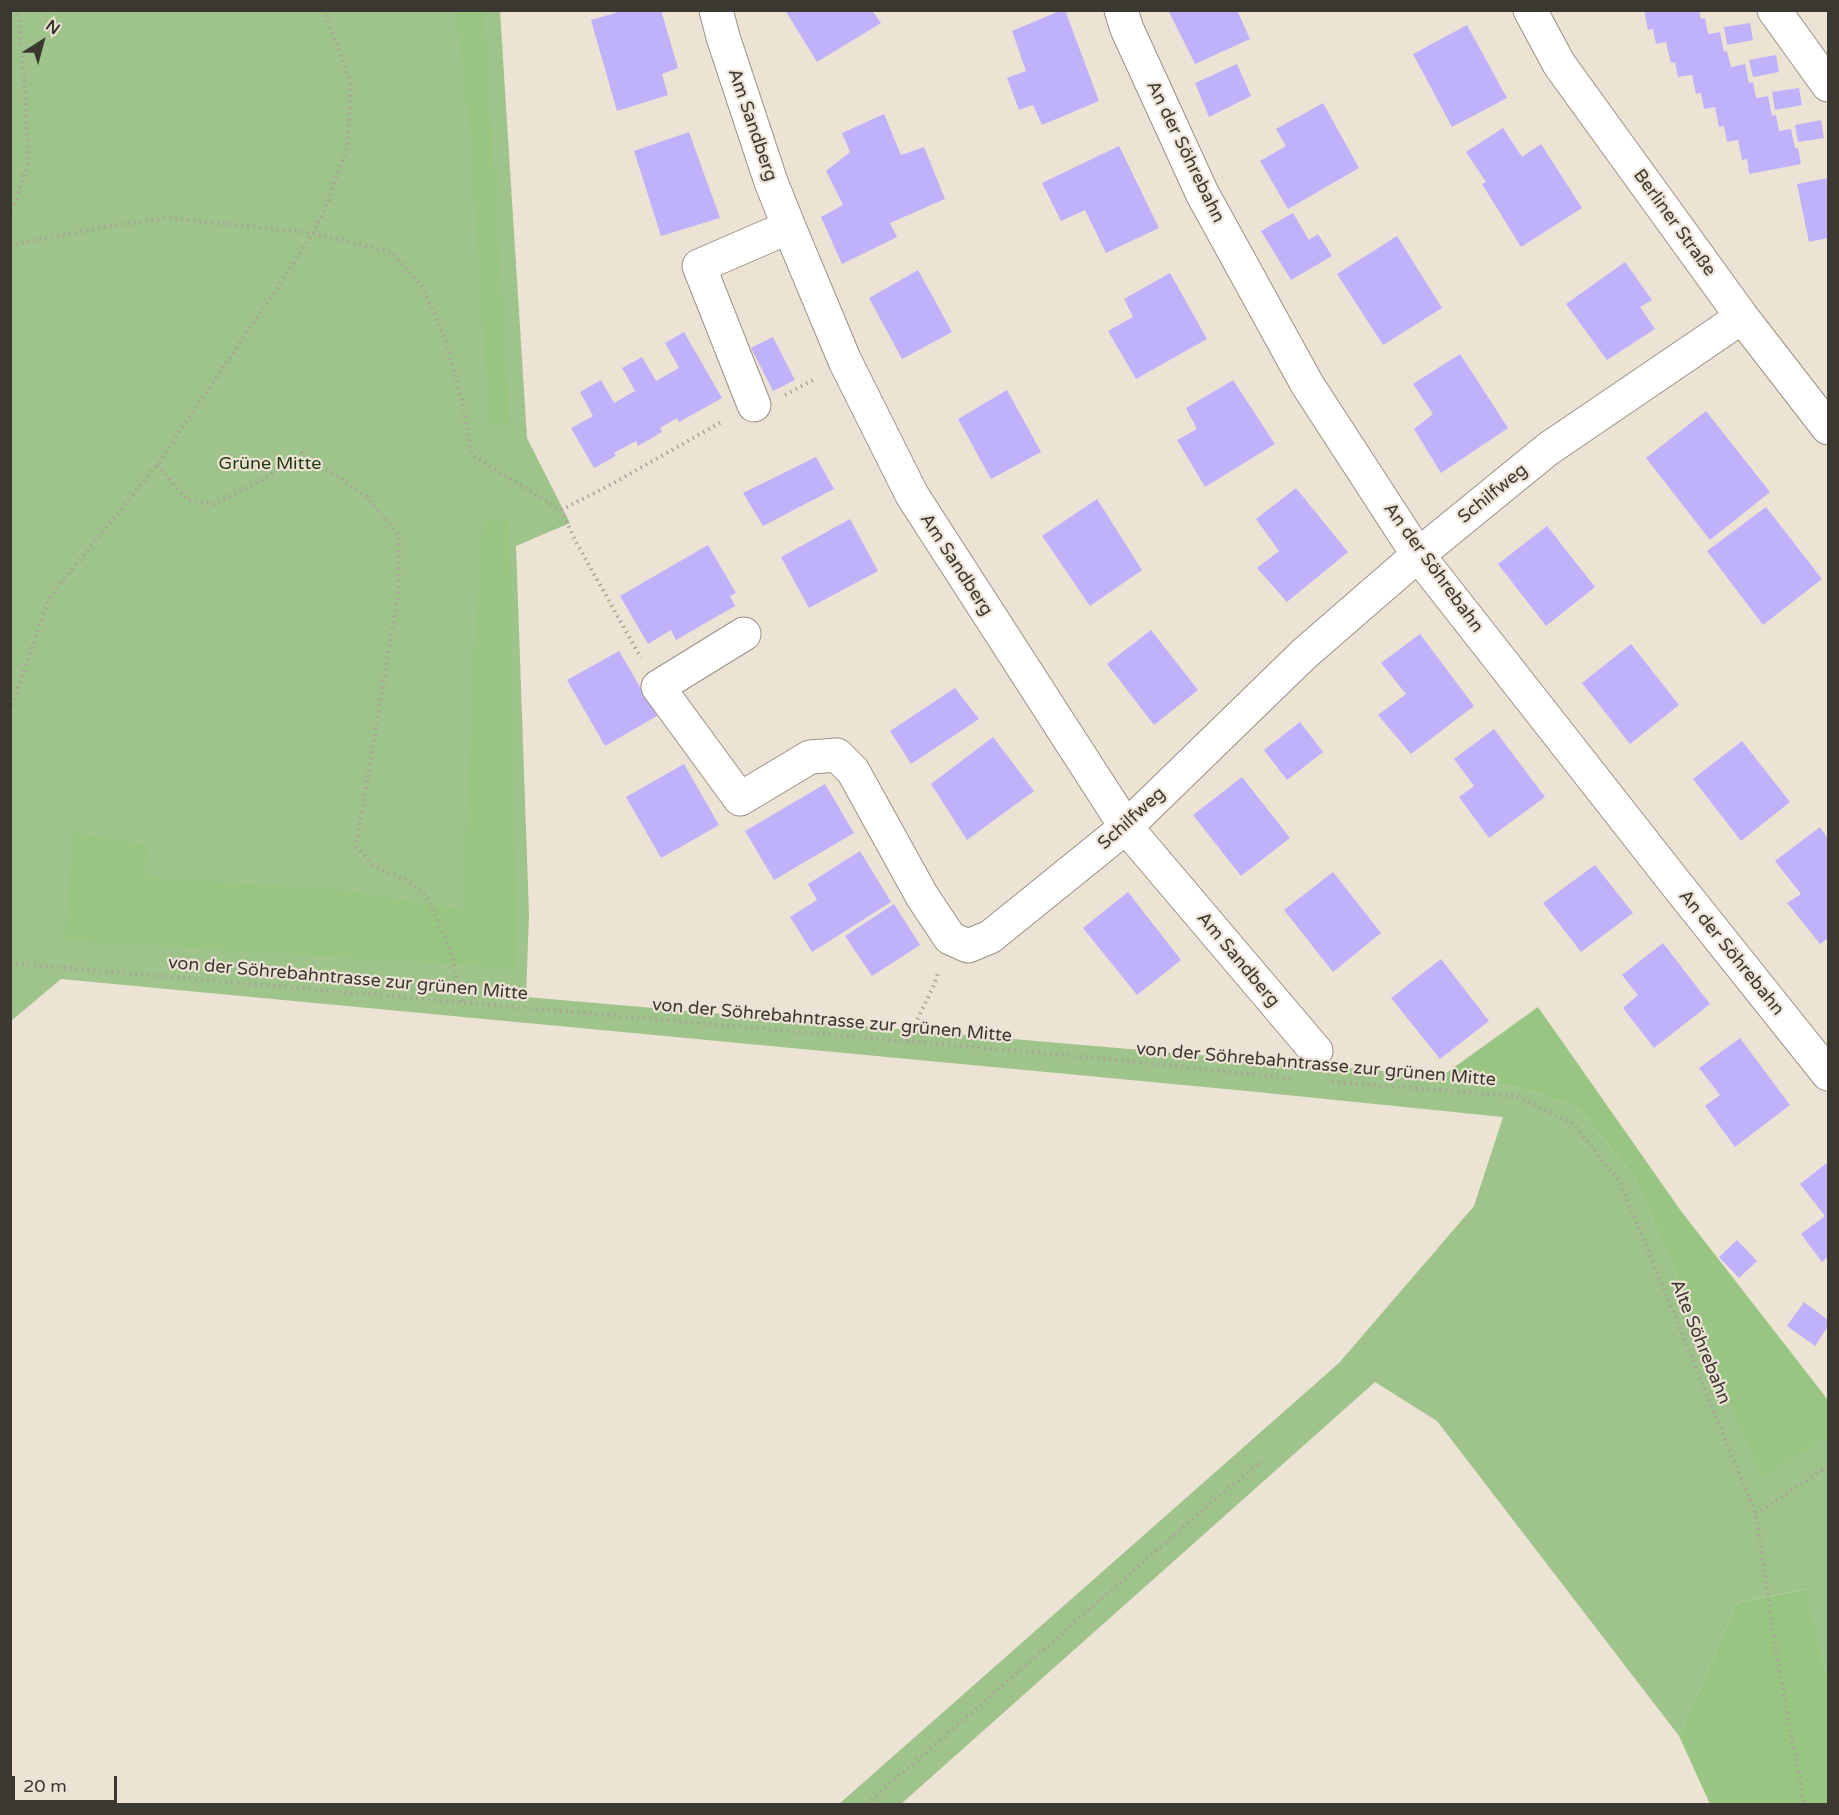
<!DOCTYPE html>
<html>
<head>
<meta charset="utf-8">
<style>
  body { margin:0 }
  #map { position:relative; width:1839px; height:1815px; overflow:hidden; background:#ece3d4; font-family:"Varela Round",sans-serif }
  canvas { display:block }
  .frame { position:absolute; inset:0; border:12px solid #3b3731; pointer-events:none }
  .north { position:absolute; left:12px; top:12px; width:60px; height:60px; -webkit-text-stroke:4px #ece3d4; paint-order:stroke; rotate:36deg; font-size:16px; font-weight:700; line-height:24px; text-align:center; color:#3b3731 }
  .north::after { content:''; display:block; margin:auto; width:21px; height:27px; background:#3b3731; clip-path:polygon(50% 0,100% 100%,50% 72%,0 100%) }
  .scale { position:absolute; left:12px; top:1776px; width:105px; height:27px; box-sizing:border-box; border:3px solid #3b3731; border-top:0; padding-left:8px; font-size:18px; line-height:21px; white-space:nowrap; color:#3b3731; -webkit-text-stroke:4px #ece3d4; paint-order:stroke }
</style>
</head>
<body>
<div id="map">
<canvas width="1839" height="1815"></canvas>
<div class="frame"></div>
<div class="north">N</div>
<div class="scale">20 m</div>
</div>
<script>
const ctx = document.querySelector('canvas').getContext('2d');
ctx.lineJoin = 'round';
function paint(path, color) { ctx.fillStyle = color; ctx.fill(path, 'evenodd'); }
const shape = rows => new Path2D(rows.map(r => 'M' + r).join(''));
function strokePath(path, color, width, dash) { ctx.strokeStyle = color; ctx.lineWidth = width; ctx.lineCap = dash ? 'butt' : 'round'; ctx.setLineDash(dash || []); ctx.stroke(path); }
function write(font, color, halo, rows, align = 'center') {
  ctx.font = font + ' "Varela Round",sans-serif'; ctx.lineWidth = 4.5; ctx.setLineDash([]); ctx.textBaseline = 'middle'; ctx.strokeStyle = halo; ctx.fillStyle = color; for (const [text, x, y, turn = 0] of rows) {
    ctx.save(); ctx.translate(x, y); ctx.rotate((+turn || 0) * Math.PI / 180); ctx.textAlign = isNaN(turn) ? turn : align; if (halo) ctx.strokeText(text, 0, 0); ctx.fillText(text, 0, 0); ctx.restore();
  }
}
const green = shape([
  [11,11,500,11,527,438,570,523,516,546,529,914,526,997,1442,1076,1522,1088,1578,1108,1635,1178,1761,1477,1828,1438,1828,1681,1804,1589,1737,1603,1679,1736,1437,1421,1375,1382,901,1804,839,1804,1339,1363,1474,1206,1503,1117,1247,1091,61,979,11,1021]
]);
const forest = shape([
  [456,11,484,11,510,426,489,424,470,136],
  [483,520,509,520,517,968,65,940,72,833,148,845,145,877,351,891,463,910,472,680],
  [1538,1007,1681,1211,1828,1400,1828,1438,1761,1478,1635,1178,1578,1108,1522,1088,1442,1076],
  [1805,1589,1828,1681,1828,1804,1710,1804,1679,1736,1737,1603]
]);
const building = shape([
  [625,10,661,10,678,68,662,74,668,95,617,111,591,20],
  [785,10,872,10,881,23,817,62],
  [1062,10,1065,10,1099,101,1042,125,1033,105,1019,110,1007,78,1026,71,1012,31],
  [1168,10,1237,10,1250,39,1195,64],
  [1644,10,1699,10,1701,19,1705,18,1708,34,1720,32,1724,52,1727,51,1731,67,1745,64,1749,83,1753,82,1756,98,1768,96,1772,116,1776,115,1779,131,1791,129,1795,148,1798,148,1801,164,1749,174,1747,159,1742,160,1738,140,1727,142,1724,126,1719,127,1715,107,1704,109,1701,93,1696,94,1692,75,1678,77,1675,62,1671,63,1666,42,1656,44,1653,29,1648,30],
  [1750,23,1753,40,1727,45,1724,27],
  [1467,25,1507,98,1452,127,1413,54],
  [1776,55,1779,72,1753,77,1749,60],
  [1237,64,1251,96,1209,117,1195,83],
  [1799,88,1802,105,1775,110,1772,92],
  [1323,103,1359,168,1288,209,1260,161,1286,146,1276,129],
  [884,114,901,155,924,147,945,199,890,223,897,237,842,264,821,217,843,205,826,171,850,152,842,133],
  [1821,120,1824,138,1798,142,1795,125],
  [1503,128,1522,157,1541,144,1582,208,1521,247,1482,184,1486,182,1466,152],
  [689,132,720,218,661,236,634,151],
  [1119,146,1159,228,1106,253,1085,210,1061,221,1042,183],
  [1828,178,1828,238,1809,242,1797,184],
  [1293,213,1309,240,1318,234,1332,256,1291,280,1261,231],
  [1397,236,1442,308,1383,345,1337,274],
  [1625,262,1652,300,1640,307,1655,329,1607,360,1566,304],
  [918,270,952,332,902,359,869,298],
  [1170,273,1207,339,1136,379,1108,331,1133,317,1124,299],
  [684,332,722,398,679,422,677,418,660,428,662,432,638,446,636,441,614,453,616,456,594,468,571,428,593,416,580,392,601,380,614,403,635,391,622,368,642,357,656,381,679,368,665,343],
  [773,337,795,380,773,391,751,348],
  [1460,354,1508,428,1441,473,1414,429,1433,414,1413,384],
  [1233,380,1275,444,1205,487,1177,440,1197,429,1186,408],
  [1007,390,1041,452,991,479,958,419],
  [1706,411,1770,492,1710,540,1646,458],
  [816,457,834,489,763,526,743,493],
  [1296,488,1348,552,1287,602,1257,568,1279,551,1256,519],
  [1097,499,1142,570,1090,606,1042,536],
  [1766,507,1822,579,1763,625,1707,551],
  [850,519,878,571,809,608,781,557],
  [1547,526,1595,587,1546,626,1498,564],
  [708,545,736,593,730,596,735,606,676,640,671,630,648,644,620,596],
  [1151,630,1198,690,1154,725,1107,664],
  [1420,634,1474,706,1411,754,1378,715,1406,694,1381,663],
  [1631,644,1679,705,1630,744,1582,683],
  [619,651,657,716,605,746,567,680],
  [955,688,979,719,911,764,890,731],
  [1300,722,1323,752,1287,780,1264,750],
  [1494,729,1545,797,1489,838,1459,797,1474,786,1454,759],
  [993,737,1034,791,967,840,931,784],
  [1742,741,1790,802,1741,841,1693,779],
  [684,764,719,825,661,858,626,797],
  [1242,777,1290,838,1241,876,1193,815],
  [825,784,854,833,774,880,745,831],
  [1820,827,1828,839,1828,938,1820,944,1787,903,1801,894,1775,861],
  [860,851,891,902,812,952,790,917,817,900,808,884],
  [1595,865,1633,913,1581,952,1543,903],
  [1333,872,1381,933,1333,972,1284,910],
  [1128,892,1181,960,1137,995,1083,928],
  [894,904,920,945,872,976,845,936],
  [1663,943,1710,1004,1654,1048,1623,1008,1638,995,1622,975],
  [1441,959,1489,1021,1440,1059,1391,998],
  [1740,1038,1790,1105,1735,1147,1705,1106,1720,1095,1699,1068],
  [1828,1162,1828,1257,1822,1262,1801,1234,1825,1216,1800,1184],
  [1737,1240,1757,1261,1739,1278,1719,1257],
  [1804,1302,1828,1320,1828,1326,1815,1346,1787,1326]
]);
const path = shape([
  [10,216,28,164,25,89,18,10],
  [10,245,117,225,168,218,313,233,391,252,421,284,445,338,462,401,472,455,561,510,576,542,641,658],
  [785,395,815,379],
  [157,465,188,500,214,504,269,476,302,453,366,496,399,536,398,595,356,847,374,866,407,880,427,896,450,948,463,1003],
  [561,510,612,484,723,421],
  [10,711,49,598,157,465,290,269,313,233,329,199,348,145,351,83,324,10],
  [10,963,907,1041,1139,1062,1294,1079],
  [907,1041,934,985,939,970],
  [1332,1082,1516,1096,1572,1123,1619,1180,1756,1514,1777,1657,1804,1804],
  [1756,1514,1828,1466],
  [867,1804,1212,1502,1262,1461]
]);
const minor = shape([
  [716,10,723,37,771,182,789,227,845,361,912,495,1126,827,1316,1051],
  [1121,10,1127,29,1202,193,1307,384,1418,555,1677,885,1828,1074],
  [1530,10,1559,64,1742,317,1828,428],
  [1774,10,1828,85],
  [754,405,699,266,789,227],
  [744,634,658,687,740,799,810,757,837,755,853,771,922,896,950,938,968,946,990,937,1126,827,1304,654,1418,555,1548,449,1742,317]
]);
const streetNames = [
  ["Am Sandberg",752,125,71],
  ["An der Söhrebahn",1185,152,64],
  ["Berliner Straße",1674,223,54],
  ["Schilfweg",1493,494,-39],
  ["Am Sandberg",956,565,57],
  ["An der Söhrebahn",1433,568,54],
  ["Schilfweg",1132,819,-42],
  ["An der Söhrebahn",1731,953,51],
  ["Am Sandberg",1238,960,50],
  ["von der Söhrebahntrasse zur grünen Mitte",348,979,5],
  ["von der Söhrebahntrasse zur grünen Mitte",832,1021,5],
  ["von der Söhrebahntrasse zur grünen Mitte",1316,1065,5],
  ["Alte Söhrebahn",1700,1342,68]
];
const parkNames = [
  ["Grüne Mitte",270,464]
];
paint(green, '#9ec48b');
paint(forest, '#99c583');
paint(building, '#bfb2fb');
strokePath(minor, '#9a9183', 35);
strokePath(path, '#aaa397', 4, [1.5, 4.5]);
strokePath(minor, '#fff', 33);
write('18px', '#3b3731', '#ece3d4', streetNames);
write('18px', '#1d390b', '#ece3d4', parkNames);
</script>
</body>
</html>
